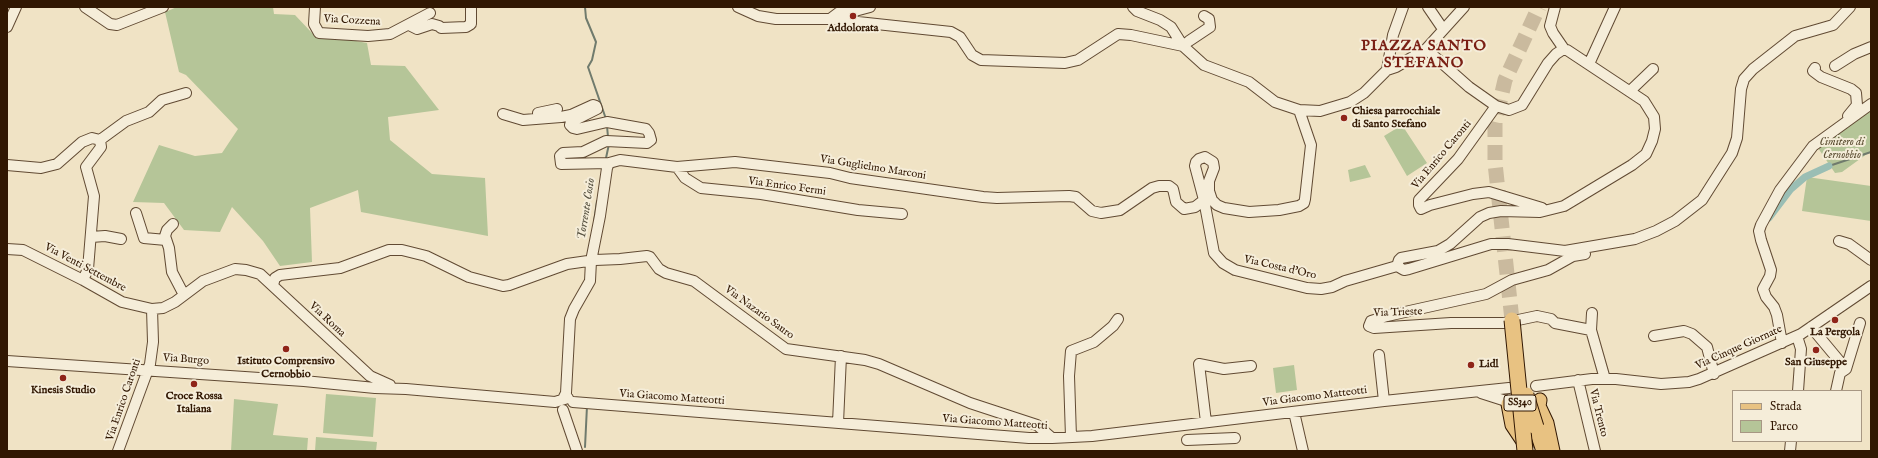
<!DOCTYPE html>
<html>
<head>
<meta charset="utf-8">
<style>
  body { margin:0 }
  #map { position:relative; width:1878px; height:458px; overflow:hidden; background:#f0e3c5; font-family:"IM FELL English",serif }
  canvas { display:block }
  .frame { position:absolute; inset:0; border:8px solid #311702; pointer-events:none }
  .legend { position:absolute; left:1732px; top:390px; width:130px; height:52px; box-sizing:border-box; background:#f5edd9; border:1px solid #a79783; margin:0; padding:5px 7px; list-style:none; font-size:12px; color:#311702 }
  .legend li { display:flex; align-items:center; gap:8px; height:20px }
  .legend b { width:20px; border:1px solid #a79783 }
</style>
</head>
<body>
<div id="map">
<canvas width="1878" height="458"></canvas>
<div class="frame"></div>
<ul class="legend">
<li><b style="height:5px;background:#e8c282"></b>Strada</li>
<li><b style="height:11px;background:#b5c598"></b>Parco</li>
</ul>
</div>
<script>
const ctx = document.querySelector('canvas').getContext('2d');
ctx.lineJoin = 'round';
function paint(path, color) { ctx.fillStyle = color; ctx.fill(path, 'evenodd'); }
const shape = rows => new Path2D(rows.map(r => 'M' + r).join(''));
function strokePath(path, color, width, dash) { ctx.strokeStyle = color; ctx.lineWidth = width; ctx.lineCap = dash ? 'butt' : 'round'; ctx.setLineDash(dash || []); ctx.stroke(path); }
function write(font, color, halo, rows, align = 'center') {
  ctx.font = font + ' "IM FELL English",serif'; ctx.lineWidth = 4; ctx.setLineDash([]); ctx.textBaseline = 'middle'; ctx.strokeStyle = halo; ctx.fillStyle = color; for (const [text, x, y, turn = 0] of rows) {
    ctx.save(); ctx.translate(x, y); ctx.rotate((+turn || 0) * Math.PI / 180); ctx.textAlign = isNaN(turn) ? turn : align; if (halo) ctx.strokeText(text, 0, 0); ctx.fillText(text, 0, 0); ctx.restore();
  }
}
const green = shape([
  [177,7,273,7,274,14,295,15,312,33,367,43,371,65,405,66,439,110,388,117,390,140,432,174,485,178,488,236,361,212,358,190,310,208,312,262,280,266,263,241,232,207,220,232,184,230,164,203,133,202,159,145,195,156,222,153,238,129,186,75,179,72,165,12],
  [1871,108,1871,151,1842,172,1835,173,1818,148],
  [1402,125,1427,163,1407,176,1384,136],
  [1365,165,1371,177,1350,182,1348,170],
  [1807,177,1871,186,1871,221,1802,211],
  [1294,365,1297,390,1276,393,1273,368],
  [326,394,376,398,373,437,323,433],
  [234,399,278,404,273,435,308,438,307,451,231,451],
  [316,437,377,442,376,451,315,451]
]);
const stream = shape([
  [585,7,586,18,596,42,592,60,588,67,606,119],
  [607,126,608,137],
  [606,158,609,144],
  [1829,166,1871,152],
  [594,222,597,201],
  [585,447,587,406]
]);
const canal = shape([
  [1769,218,1791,189,1805,177,1829,166]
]);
const highwayTunnel = shape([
  [1512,320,1495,163,1495,123,1505,80,1539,7]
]);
const minor = shape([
  [85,7,110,24,117,25,163,7],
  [315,7,314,24,319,33,368,36,390,34,430,13],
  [738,7,758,16,776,19,830,19,951,32,960,37,972,55,981,60,1065,63,1078,60,1118,34,1131,35,1183,46],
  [1133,7,1137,11,1160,20,1171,27,1183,46,1204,65,1249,82,1275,102,1299,110,1320,111,1350,102,1364,93,1387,70,1396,67,1426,49,1464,7],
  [1428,7,1443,29],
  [1555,7,1550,26,1553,33,1564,49],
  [830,19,838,13,843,11,855,11,870,7],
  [409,25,417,29,432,24,439,26,441,28,466,27,471,24,471,7],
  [7,27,16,7],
  [1183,46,1189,41,1210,27,1209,19,1204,16],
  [1589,64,1615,7],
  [1835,66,1854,54,1871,47],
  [1815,68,1813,71,1821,77,1851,89,1856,93,1857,105,1848,116],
  [1387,70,1393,35,1403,7],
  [1630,91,1653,69],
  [1496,106,1458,159,1419,200,1419,205,1421,209,1430,205,1473,194,1489,192,1542,208],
  [1299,110,1311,145,1305,199,1304,203,1299,206,1279,210,1249,212,1224,208,1217,205,1212,200,1209,191,1209,181,1214,168,1213,162,1205,157,1199,159,1196,162,1195,166,1204,200,1214,253,1223,263,1235,270,1307,288,1321,289,1332,287,1345,281,1397,266],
  [538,113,557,109],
  [503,114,523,120,561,117,571,115,593,105,596,106,597,109,571,122,570,125,573,128,577,129,607,122,646,129,649,133,651,140,647,143,606,141,583,152,563,153,560,156,561,164,609,163],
  [100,140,126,121,149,112,162,100,186,93],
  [7,165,41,168,57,164,82,142,92,138,100,140,101,147,86,167,94,196,88,269,83,280],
  [677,167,685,178,701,188,761,194,858,210,902,214],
  [136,213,144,238,166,240],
  [173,224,167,230,165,236,169,248,172,272,184,295],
  [91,237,105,236,121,239],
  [1839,241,1849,244,1871,260],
  [7,249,23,250,83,280,122,302,152,309,163,308,175,302,203,281,235,269,246,270,260,274,370,376,390,385],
  [1585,254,1573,256,1548,270,1512,280,1486,294,1387,316,1371,321,1369,326,1374,328,1451,323,1504,323,1537,316,1551,319,1555,323,1591,330],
  [1397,266,1399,260,1401,258,1438,251,1450,244,1480,217,1489,213,1501,211,1540,212,1564,206,1574,200,1632,165,1646,154,1652,141,1655,129,1654,117,1644,101,1567,50,1562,50,1556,54,1548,63,1522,105,1509,110,1496,106,1469,87,1426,49],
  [1397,266,1404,270,1409,269,1491,244,1508,244,1565,251,1635,239,1656,231,1675,221,1702,200,1732,153,1737,138,1741,89,1744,79,1753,69,1795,36,1833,25,1850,7],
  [273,285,275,278,280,275,340,268,389,250,402,250,426,256,469,277,503,286,509,285,567,264,595,260,620,259,647,256,650,257,659,269,666,273,694,281,786,349,865,360,879,364,970,403,1037,425,1052,438],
  [1592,313,1591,330,1605,379],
  [1811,327,1846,369],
  [1654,336,1684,331,1692,334,1707,347,1714,374],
  [1797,336,1801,349,1798,391],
  [1782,343,1777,315,1774,307,1766,297,1763,289,1770,276,1771,270,1761,240,1759,231,1761,225,1780,190,1813,146,1871,104],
  [1379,355,1384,401],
  [7,361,304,381,375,388,406,389,555,402,568,398],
  [1578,380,1595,451],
  [1536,386,1592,379,1616,379,1661,384,1689,382,1699,379,1801,334,1871,286],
  [1836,391,1840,373,1846,369,1860,323],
  [1481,393,1506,401],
  [563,399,566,393,570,319,574,309,590,281,591,261,600,216,607,168,609,163,620,160,677,167,735,162,830,173,850,178,983,197,997,198,1069,196,1076,197,1092,211,1101,213,1120,210,1152,188,1159,186,1169,186,1173,189,1176,202,1184,209,1195,207,1204,200],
  [573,402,1029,438,1052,438,1092,436,1384,401,1509,388],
  [563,410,577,451],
  [1294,412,1303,451],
  [1206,422,1199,364,1224,369,1251,366],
  [838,423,841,356],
  [1071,437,1069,376,1071,351,1094,342,1113,326,1118,319],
  [1187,440,1235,438],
  [118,451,150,364,153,342,152,309],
  [1790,451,1791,441]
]);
const major = shape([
  [1540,400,1539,406,1547,423,1553,451],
  [1508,404,1512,425,1526,446]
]);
const highway = shape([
  [1536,427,1544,451]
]);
const highwayBridge = shape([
  [1512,320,1525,451],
  [1526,395,1536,427]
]);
const markers = [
  [853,16,4,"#8f2418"],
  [1344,118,4,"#8f2418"],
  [1835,320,4,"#8f2418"],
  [286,349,4,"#8f2418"],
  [1816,350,4,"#8f2418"],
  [1471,365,4,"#8f2418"],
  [63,378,4,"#8f2418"],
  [194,384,4,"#8f2418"]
];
const shields = [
  [1520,403,32]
];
const shieldNames = [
  ["SS340",1520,403]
];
const streetNames = [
  ["Via Cozzena",352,21,3],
  ["Via Enrico Caronti",1442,155,-50],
  ["Via Guglielmo Marconi",873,168,9],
  ["Via Enrico Fermi",787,187,8],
  ["Via Venti Settembre",85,268,28],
  ["Via Costa d'Oro",1280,268,13],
  ["Via Nazario Sauro",759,313,36],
  ["Via Trieste",1398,313,-2],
  ["Via Roma",327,320,43],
  ["Via Cinque Giornate",1739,348,-24],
  ["Via Burgo",186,360,4],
  ["Via Giacomo Matteotti",1315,397,-7],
  ["Via Giacomo Matteotti",672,398,4],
  ["Via Enrico Caronti",124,400,-71],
  ["Via Trento",1598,413,76],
  ["Via Giacomo Matteotti",995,423,4]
];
const poiNames = [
  ["Addolorata",853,29],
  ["Chiesa parrocchiale",1352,112,"left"],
  ["di Santo Stefano",1352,125,"left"],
  ["La Pergola",1835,333],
  ["Istituto Comprensivo",286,362],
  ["Cernobbio",286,375],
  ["San Giuseppe",1816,363],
  ["Lidl",1479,365,"left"],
  ["Kinesis Studio",63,391],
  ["Croce Rossa",194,397],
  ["Italiana",194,410]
];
const parkNames = [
  ["Cimitero di",1842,143],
  ["Cernobbio",1842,156]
];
const waterNames = [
  ["Torrente Cosio",587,209,-81]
];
const districtNames = [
  ["PIAZZA SANTO",1424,47],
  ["STEFANO",1424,64]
];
paint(green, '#b5c598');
strokePath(stream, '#707b6d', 2);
strokePath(canal, '#9abeb4', 7);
strokePath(highwayTunnel, '#caba9e', 15, [15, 8]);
strokePath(minor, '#614a33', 12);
strokePath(major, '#311702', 15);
strokePath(highway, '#311702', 17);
strokePath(minor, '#f5edd9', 10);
strokePath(major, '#e8c282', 13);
strokePath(highway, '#e8c282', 15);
strokePath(highwayBridge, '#311702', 17, []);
strokePath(highwayBridge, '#e8c282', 15);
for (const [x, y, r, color] of markers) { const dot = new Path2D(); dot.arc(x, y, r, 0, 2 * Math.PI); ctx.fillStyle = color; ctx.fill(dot); strokePath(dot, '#f5edd9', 1.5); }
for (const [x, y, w] of shields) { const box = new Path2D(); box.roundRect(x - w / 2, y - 8, w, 16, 3); ctx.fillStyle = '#f5edd9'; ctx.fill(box); strokePath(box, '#311702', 1); }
write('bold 10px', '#311702', null, shieldNames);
write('11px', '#311702', '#f5edd9', streetNames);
write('bold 11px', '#311702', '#f5edd9', poiNames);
write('italic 11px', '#594b2f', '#f5edd9', parkNames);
write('italic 12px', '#565140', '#f5edd9', waterNames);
ctx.letterSpacing = '1px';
write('bold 15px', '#7a1f14', '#f5edd9', districtNames);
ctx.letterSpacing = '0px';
</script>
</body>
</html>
